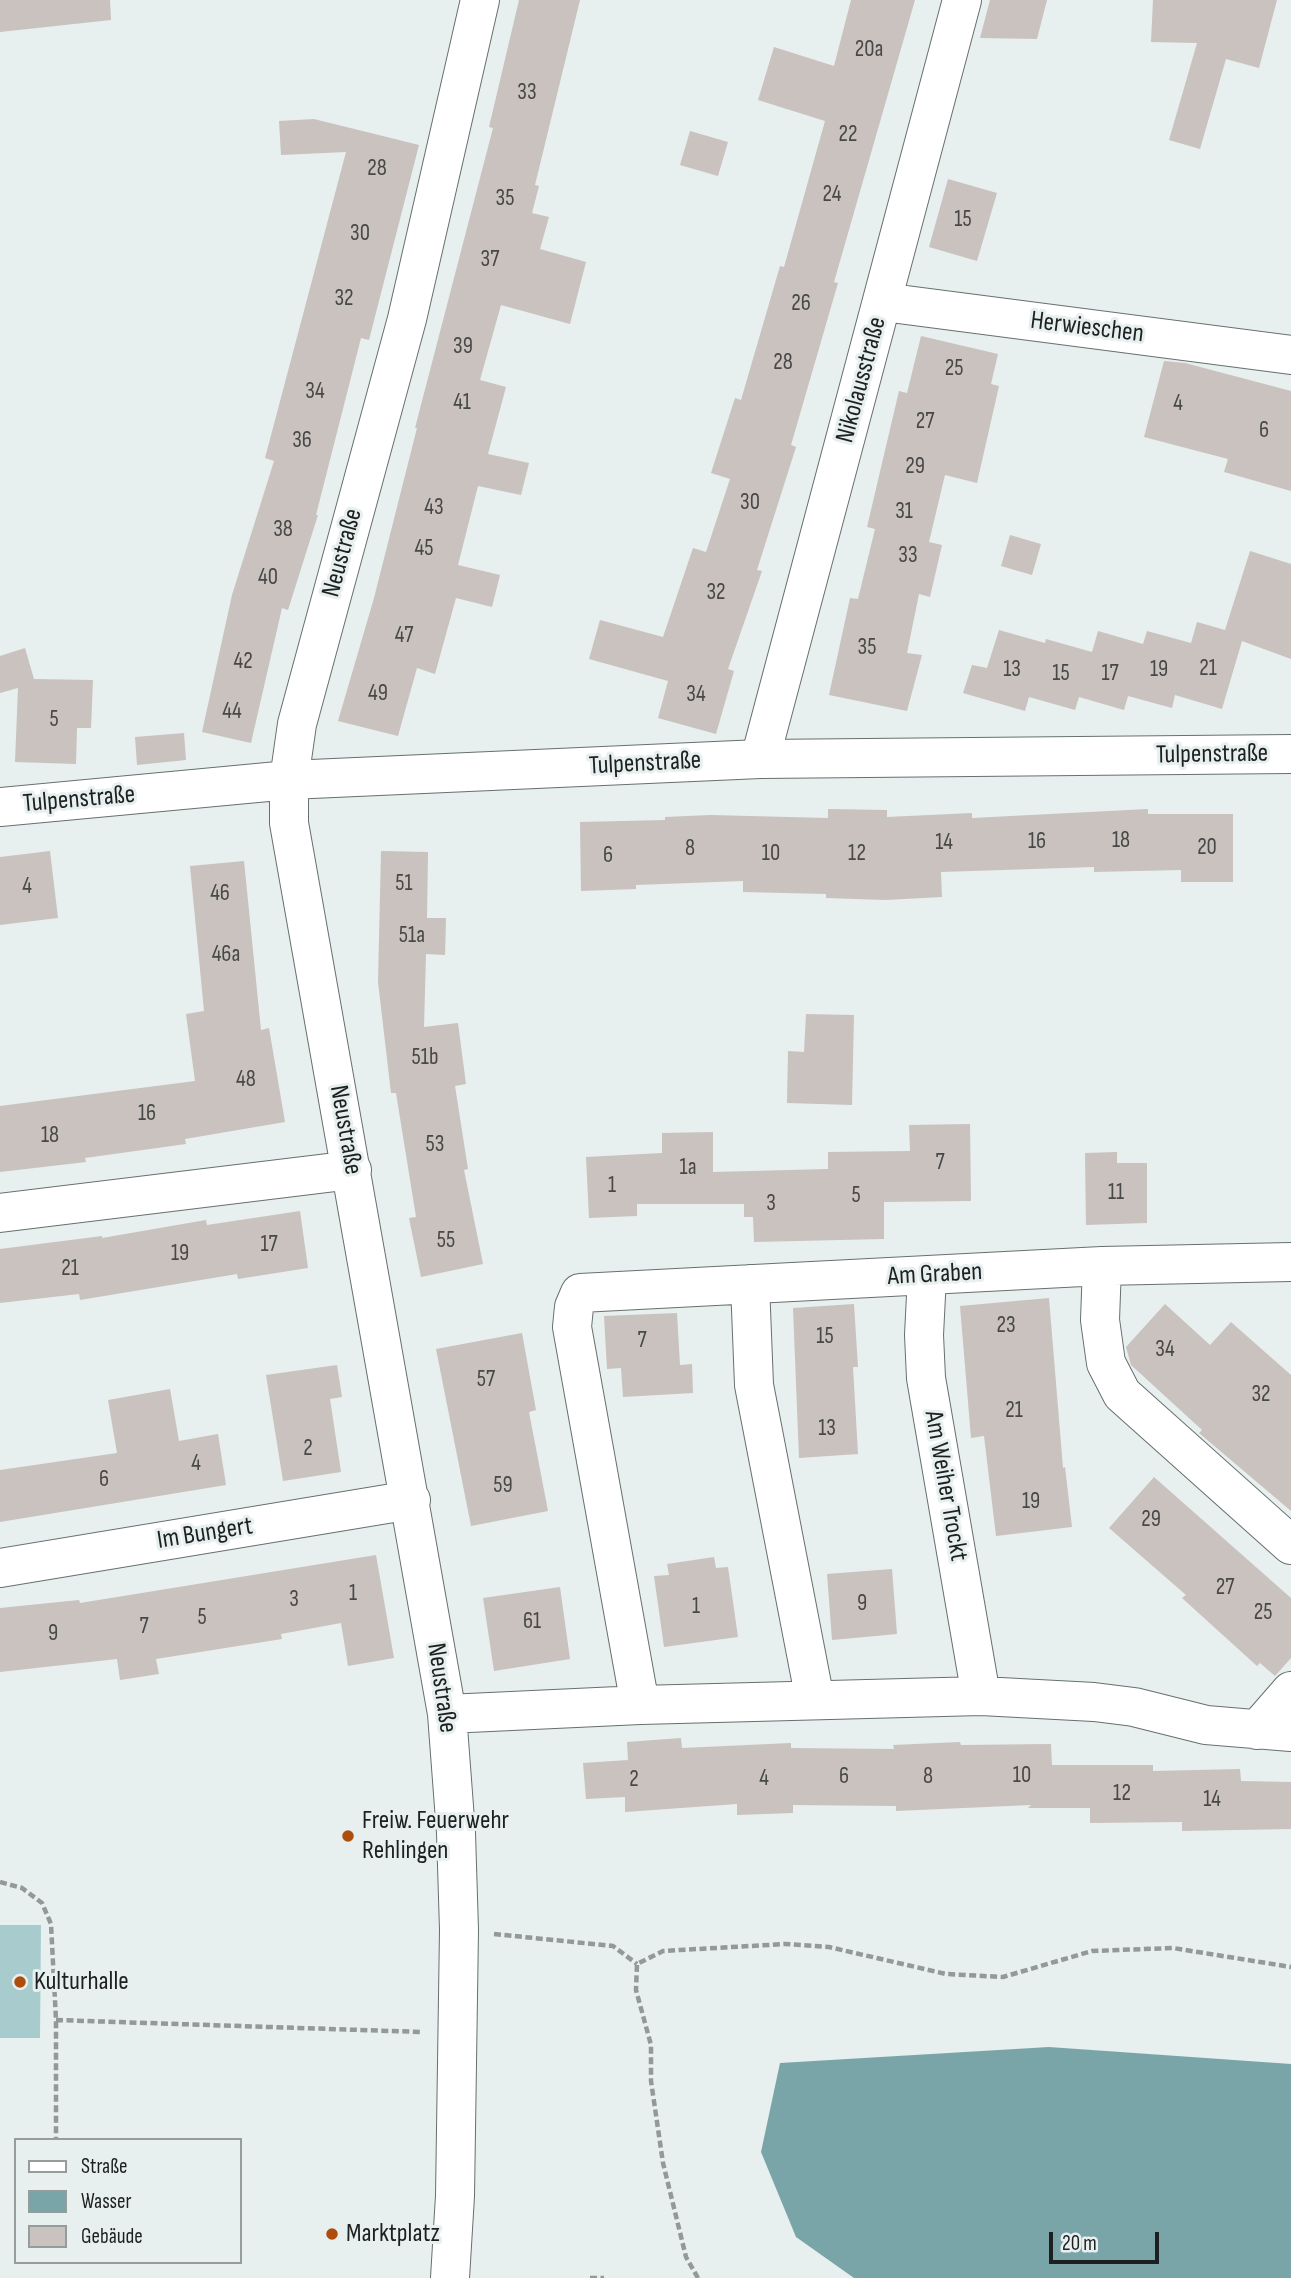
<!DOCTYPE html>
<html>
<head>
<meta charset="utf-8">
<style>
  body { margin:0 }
  #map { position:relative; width:1291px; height:2278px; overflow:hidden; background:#e7efef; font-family:"Sofia Sans Condensed",sans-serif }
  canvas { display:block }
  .legend { position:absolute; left:14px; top:2138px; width:228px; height:126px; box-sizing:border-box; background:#e7efef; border:2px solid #969c9c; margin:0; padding:9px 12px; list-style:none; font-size:21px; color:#1d2020 }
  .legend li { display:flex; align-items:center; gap:14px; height:35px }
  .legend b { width:35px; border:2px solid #969c9c }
  .scale { position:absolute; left:1049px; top:2232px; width:110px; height:32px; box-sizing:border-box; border:4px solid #1d2020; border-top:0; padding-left:9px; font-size:21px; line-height:24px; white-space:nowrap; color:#1d2020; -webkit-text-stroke:5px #e7efef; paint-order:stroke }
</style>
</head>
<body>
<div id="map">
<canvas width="1291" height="2278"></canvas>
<ul class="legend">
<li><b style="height:9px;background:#fff"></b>Straße</li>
<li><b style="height:19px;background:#7aa5a8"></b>Wasser</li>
<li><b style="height:19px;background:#c9c2bf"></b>Gebäude</li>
</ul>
<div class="scale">20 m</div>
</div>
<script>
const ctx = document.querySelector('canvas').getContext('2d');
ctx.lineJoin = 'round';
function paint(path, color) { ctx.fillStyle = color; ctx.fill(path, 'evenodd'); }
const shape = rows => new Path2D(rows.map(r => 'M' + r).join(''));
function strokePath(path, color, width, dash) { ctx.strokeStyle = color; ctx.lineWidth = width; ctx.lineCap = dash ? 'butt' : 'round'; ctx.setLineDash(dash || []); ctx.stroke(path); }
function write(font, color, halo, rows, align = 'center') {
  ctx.font = font + ' "Sofia Sans Condensed",sans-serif'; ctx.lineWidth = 6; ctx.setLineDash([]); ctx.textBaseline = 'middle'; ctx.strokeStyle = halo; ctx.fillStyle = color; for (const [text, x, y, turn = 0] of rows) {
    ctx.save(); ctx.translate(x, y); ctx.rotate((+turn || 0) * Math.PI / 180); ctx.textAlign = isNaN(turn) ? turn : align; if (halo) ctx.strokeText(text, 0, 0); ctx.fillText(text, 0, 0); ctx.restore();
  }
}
const green = shape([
  [0,1925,41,1925,40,2038,0,2038]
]);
const water = shape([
  [1049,2047,1291,2064,1291,2278,854,2278,796,2237,761,2152,780,2063]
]);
const building = shape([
  [0,0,110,0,111,20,0,32],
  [519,0,580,0,535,185,539,186,532,213,549,217,540,249,586,262,570,324,501,305,480,380,506,387,488,454,529,463,521,495,478,486,458,565,500,575,492,607,456,598,435,674,417,668,398,736,338,721,374,598,417,428,415,428,493,128,489,127],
  [851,0,915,0,834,282,838,283,791,445,796,447,757,570,762,571,728,669,734,671,716,734,658,718,668,681,589,659,600,620,663,637,693,548,706,552,730,479,711,473,735,398,741,400,780,266,784,267,825,121,758,100,774,47,834,66],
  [990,0,1047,0,1037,39,980,38],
  [1153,0,1277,0,1259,68,1226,59,1200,149,1169,140,1197,43,1151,42],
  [314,119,419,145,369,340,361,338,316,515,318,515,288,610,282,608,251,743,202,732,232,595,274,461,265,458,346,152,281,155,279,121],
  [690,131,728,142,718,176,680,165],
  [948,179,997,193,977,261,929,247],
  [921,336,998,354,991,384,999,386,977,483,945,475,929,542,942,545,930,597,919,594,907,653,922,655,907,711,829,695,850,598,858,599,875,529,867,527,899,391,907,393],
  [1164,361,1185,363,1291,391,1291,491,1224,472,1228,459,1144,437],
  [1010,535,1041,544,1032,575,1001,566],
  [1250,551,1291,564,1291,659,1242,641,1222,709,1175,695,1172,708,1128,696,1124,710,1079,697,1075,710,1029,697,1025,711,963,693,972,665,987,668,999,630,1045,643,1046,639,1092,652,1098,631,1143,644,1147,631,1191,643,1197,622,1225,630],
  [25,648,34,679,93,680,91,728,77,728,76,764,15,762,18,688,0,693,0,656],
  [184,733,186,760,137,765,135,737],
  [828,809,887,810,887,817,972,813,972,818,1148,809,1148,814,1233,814,1233,882,1181,882,1181,870,1094,872,1094,867,941,872,942,897,885,900,826,898,826,894,743,892,743,881,636,885,636,889,581,891,580,822,665,820,665,817,710,815,828,818],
  [50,851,58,918,0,925,0,857],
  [381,851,428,852,427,918,446,918,445,955,426,954,424,1027,458,1023,466,1084,455,1086,468,1169,464,1170,483,1264,421,1277,409,1218,416,1217,396,1093,391,1093,378,982],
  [244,861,261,1030,269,1028,285,1122,185,1139,186,1144,85,1158,86,1162,0,1172,0,1106,195,1081,186,1014,204,1011,190,866],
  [806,1014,854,1015,852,1105,787,1103,788,1051,804,1052],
  [970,1124,971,1201,884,1202,884,1239,754,1242,753,1217,744,1217,744,1204,637,1204,637,1216,589,1218,586,1157,662,1153,662,1133,713,1132,713,1172,828,1169,828,1152,910,1151,909,1125],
  [1117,1152,1117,1163,1147,1163,1147,1223,1086,1225,1085,1153],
  [300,1211,308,1268,238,1279,237,1274,80,1300,79,1294,0,1303,0,1249,102,1236,102,1238,206,1220,207,1225],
  [1049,1298,1063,1468,1065,1467,1072,1527,996,1536,984,1436,971,1438,960,1306],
  [854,1304,858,1367,853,1367,858,1454,799,1458,793,1308],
  [1165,1304,1210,1345,1231,1322,1291,1375,1291,1511,1199,1433,1202,1430,1131,1365,1126,1347],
  [677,1313,680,1365,692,1364,693,1393,623,1397,621,1368,607,1369,604,1316],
  [522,1333,536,1410,529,1412,548,1511,471,1526,436,1349],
  [337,1365,342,1397,330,1399,341,1472,283,1481,266,1375],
  [170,1389,179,1441,218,1434,226,1485,0,1522,0,1470,117,1453,108,1400],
  [1154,1477,1291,1598,1291,1658,1275,1676,1260,1663,1257,1666,1182,1598,1186,1595,1109,1528],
  [376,1555,394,1658,348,1666,341,1623,281,1634,282,1639,156,1659,159,1674,120,1680,117,1659,0,1672,0,1608,79,1600,80,1603],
  [714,1557,716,1568,728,1567,738,1637,664,1647,654,1576,669,1575,667,1564],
  [892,1569,897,1634,832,1640,827,1574],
  [560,1587,570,1659,494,1671,483,1598],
  [681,1738,682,1748,791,1743,791,1748,894,1749,893,1745,960,1742,961,1745,1051,1744,1052,1765,1153,1765,1153,1771,1240,1769,1241,1781,1291,1782,1291,1829,1182,1831,1182,1822,1090,1823,1090,1808,1028,1808,1031,1805,896,1811,896,1806,793,1805,793,1813,737,1815,737,1804,625,1812,625,1797,586,1799,583,1763,628,1760,627,1742]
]);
const path = shape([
  [0,1882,22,1888,42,1903,51,1924,56,2020,56,2140],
  [494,1934,613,1946,637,1964],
  [56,2020,422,2032],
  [590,2278,604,2278],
  [698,2278,686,2257,663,2163,651,2081,651,2045,636,1990,637,1964,663,1951,785,1944,829,1947,946,1974,1003,1977,1092,1951,1173,1948,1291,1967]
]);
const minor = shape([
  [883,302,1291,355],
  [760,759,962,0],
  [0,807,289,780,760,759,1291,754],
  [0,1213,352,1170],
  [1102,1266,1100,1320,1106,1363,1122,1394,1291,1545],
  [927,1276,924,1335,926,1378,981,1696],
  [750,1284,754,1385,815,1700],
  [0,1568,411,1500],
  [640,1705,572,1327,574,1307,580,1293,1102,1266,1291,1262],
  [447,1714,640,1705,981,1696,1094,1702,1134,1707,1206,1725,1291,1732],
  [1257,1730,1291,1691],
  [450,2278,455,2196,459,1930,456,1833,447,1714,289,823,289,780,297,724,407,319,480,0]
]);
const markers = [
  [348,1836,7,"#ae4d0d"],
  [20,1982,7,"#ae4d0d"],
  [332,2234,7,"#ae4d0d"]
];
const numberNames = [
  ["20a",869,50],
  ["33",527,93],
  ["22",848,135],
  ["28",377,169],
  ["24",832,195],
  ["35",505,199],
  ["15",963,220],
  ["30",360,234],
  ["37",490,260],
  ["32",344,299],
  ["26",801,304],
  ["39",463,347],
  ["28",783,363],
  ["25",954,369],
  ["34",315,392],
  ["41",462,403],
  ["4",1178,404],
  ["27",925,422],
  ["6",1264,431],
  ["36",302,441],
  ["29",915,467],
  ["30",750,503],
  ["43",434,508],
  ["31",904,512],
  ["38",283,530],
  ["45",424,549],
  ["33",908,556],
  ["40",268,578],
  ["32",716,593],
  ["47",404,636],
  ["35",867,648],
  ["42",243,662],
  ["21",1208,669],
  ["13",1012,670],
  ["19",1159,670],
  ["15",1061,674],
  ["17",1110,674],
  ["49",378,694],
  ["34",696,695],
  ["44",232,712],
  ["5",54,720],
  ["18",1121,841],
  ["16",1037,842],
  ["14",944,843],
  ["20",1207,848],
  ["8",690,849],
  ["10",771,854],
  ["12",857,854],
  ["6",608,856],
  ["51",404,884],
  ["4",27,887],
  ["46",220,894],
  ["51a",412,936],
  ["46a",226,955],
  ["51b",425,1058],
  ["48",246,1080],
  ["16",147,1114],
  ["18",50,1136],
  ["53",435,1145],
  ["7",940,1163],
  ["1a",688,1168],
  ["1",612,1186],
  ["11",1116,1193],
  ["5",856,1196],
  ["3",771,1204],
  ["55",446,1241],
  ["17",269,1245],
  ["19",180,1254],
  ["21",70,1269],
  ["23",1006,1326],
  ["15",825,1337],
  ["7",642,1341],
  ["34",1165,1350],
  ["57",486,1380],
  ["32",1261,1395],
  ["21",1014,1411],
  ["13",827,1429],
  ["2",308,1449],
  ["4",196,1464],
  ["6",104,1480],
  ["59",503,1486],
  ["19",1031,1502],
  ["29",1151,1520],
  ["27",1225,1588],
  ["1",353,1594],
  ["3",294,1600],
  ["9",862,1604],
  ["1",696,1607],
  ["25",1263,1613],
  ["5",202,1618],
  ["61",532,1622],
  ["7",144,1627],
  ["9",53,1634],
  ["10",1022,1776],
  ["6",844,1777],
  ["8",928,1777],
  ["4",764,1779],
  ["2",634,1780],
  ["12",1122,1794],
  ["14",1212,1800]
];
const streetNames = [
  ["Herwieschen",1087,328,7],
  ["Nikolausstraße",862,380,-75],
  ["Neustraße",343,553,-75],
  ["Tulpenstraße",1212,755,-1],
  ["Tulpenstraße",645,764,-3],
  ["Tulpenstraße",79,800,-5],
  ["Neustraße",345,1130,80],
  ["Am Graben",935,1275,-3],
  ["Am Weiher Trockt",945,1486,80],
  ["Im Bungert",205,1534,-9],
  ["Neustraße",441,1688,82]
];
const poiNames = [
  ["Freiw. Feuerwehr",362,1821],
  ["Rehlingen",362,1851],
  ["Kulturhalle",34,1982],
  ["Marktplatz",346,2234]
];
paint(green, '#a8ccce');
paint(water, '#7aa5a8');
paint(building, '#c9c2bf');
strokePath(minor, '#686f6f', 40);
strokePath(path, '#939898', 4.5, [7, 3.5]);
strokePath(minor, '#fff', 38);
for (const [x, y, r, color] of markers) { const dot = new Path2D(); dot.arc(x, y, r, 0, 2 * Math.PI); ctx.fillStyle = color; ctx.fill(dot); strokePath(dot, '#e7efef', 2.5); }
write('23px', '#484848', null, numberNames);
write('26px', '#1d2020', '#e7efef', streetNames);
write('26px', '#1d2020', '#e7efef', poiNames, 'left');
</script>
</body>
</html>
